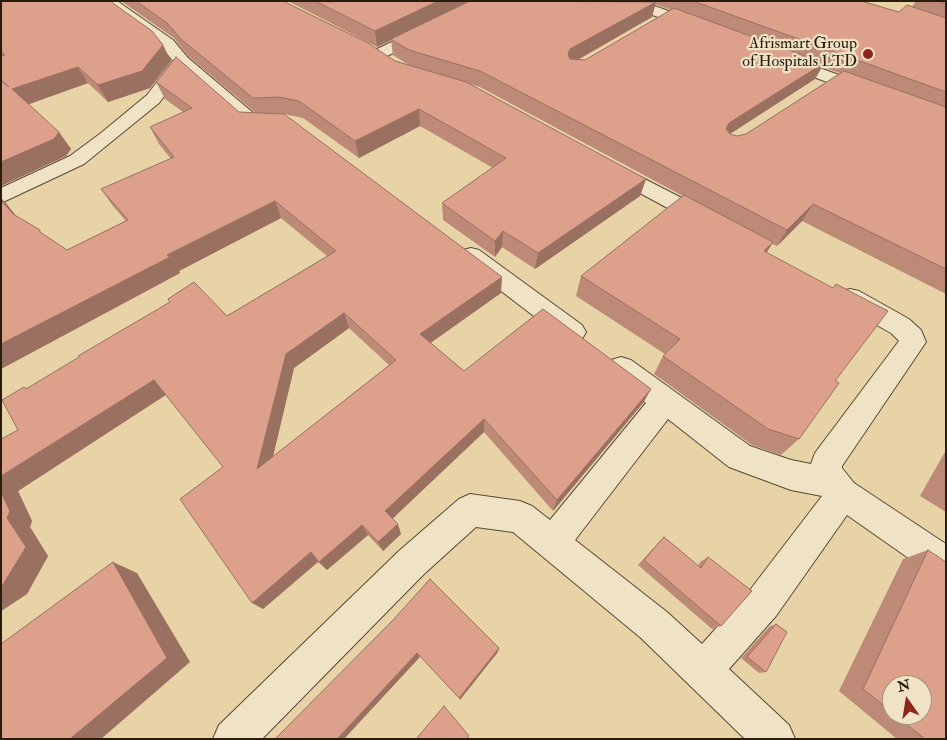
<!DOCTYPE html>
<html>
<head>
<meta charset="utf-8">
<style>
  body { margin:0 }
  #map { position:relative; width:947px; height:740px; overflow:hidden; background:#e7d3a6; font-family:"IM FELL Double Pica",serif }
  canvas { display:block }
  .frame { position:absolute; inset:0; border:2px solid #281c0f; pointer-events:none }
  .north { position:absolute; left:882px; top:675px; width:50px; height:50px; box-sizing:border-box; background:#efe2c5; border:1px solid #9f937c; border-radius:50%; rotate:347deg; font-size:14px; font-weight:700; line-height:20px; text-align:center; color:#281c0f }
  .north::after { content:''; display:block; margin:auto; width:18px; height:22px; background:#8f2418; clip-path:polygon(50% 0,100% 100%,50% 72%,0 100%) }
</style>
</head>
<body>
<div id="map">
<canvas width="947" height="740"></canvas>
<div class="frame"></div>
<div class="north">N</div>
</div>
<script>
const ctx = document.querySelector('canvas').getContext('2d');
ctx.lineJoin = 'round';
const shape = rows => new Path2D(rows.map(r => 'M' + r).join(''));
function strokePath(path, color, width, dash) { ctx.strokeStyle = color; ctx.lineWidth = width; ctx.lineCap = dash ? 'butt' : 'round'; ctx.setLineDash(dash || []); ctx.stroke(path); }
function paint(path, color) { ctx.fillStyle = color; ctx.fill(path, 'evenodd'); }
function write(font, color, halo, rows, align = 'center') {
  ctx.font = font + ' "IM FELL Double Pica",serif'; ctx.lineWidth = 4.5; ctx.setLineDash([]); ctx.textBaseline = 'middle'; ctx.strokeStyle = halo; ctx.fillStyle = color; for (const [text, x, y, turn = 0] of rows) {
    ctx.save(); ctx.translate(x, y); ctx.rotate((+turn || 0) * Math.PI / 180); ctx.textAlign = isNaN(turn) ? turn : align; if (halo) ctx.strokeText(text, 0, 0); ctx.fillText(text, 0, 0); ctx.restore();
  }
}
const minor = shape([
  [100,1,117,1,173,40,188,58,258,117,273,116,280,118,282,122,280,126,273,128,247,127,183,71,159,103,84,164,1,203,1,188,70,156,101,133,147,95,173,61,161,46,100,1],
  [475,1,494,1,492,4,383,58,371,58,369,55,371,52,475,1],
  [620,1,641,1,704,24,707,27,704,30,694,30,622,4,620,1],
  [783,55,873,87,876,91,873,95,867,96,861,95,777,63,775,60,777,57,783,55],
  [610,163,617,165,715,215,718,220,715,225,707,227,699,225,603,173,600,169,603,165,610,163],
  [471,248,479,250,582,325,586,332,582,339,573,342,564,339,463,262,459,256,463,250,471,248],
  [850,289,859,291,909,319,921,330,926,342,842,466,842,468,854,483,946,544,946,581,934,576,847,515,776,616,729,669,789,725,795,739,745,739,641,638,513,532,476,527,424,574,262,739,213,739,219,725,400,550,459,499,470,494,520,501,532,506,550,520,646,403,611,376,607,368,611,360,621,357,631,360,750,446,791,460,811,464,815,453,899,341,891,333,841,305,838,298,841,291,850,289],
  [668,419,729,467,791,490,822,496,750,590,702,644,667,612,575,540,668,419]
]);
const wall = shape([
  [1,1,171,61,150,88,108,102,88,83,28,104,71,149,66,156,1,186],
  [121,1,283,1,395,61,409,65,393,55,391,40,377,47,288,1,861,1,899,12,912,7,916,1,946,1,946,294,802,221,777,246,772,244,767,252,835,381,799,439,781,455,752,445,654,374,663,356,665,354,576,296,581,276,683,196,480,87,470,84,646,179,640,196,535,269,502,247,495,257,443,220,442,203,493,168,420,126,359,158,303,118,284,114,501,293,430,343,464,371,651,389,643,403,553,511,484,432,392,519,401,534,383,551,368,535,327,570,318,562,263,609,223,467,166,395,18,491,32,521,30,527,48,556,27,594,1,611,18,430,24,387,27,388,227,316,327,256,281,218,179,271,180,273,1,369,1,198,16,216,67,250,126,221,113,206,101,189,171,159,159,144,150,127,183,112,165,99,156,82,239,112,256,113,189,57,174,38],
  [655,4,671,10,585,60,578,60,652,17],
  [822,67,840,73,746,134,737,136,730,134,815,79],
  [349,328,389,365,273,457,294,368],
  [946,450,946,512,920,496],
  [664,537,698,566,700,562,708,557,721,626,712,629,638,565,658,543],
  [928,550,946,739,897,739,839,691,903,559],
  [892,685,922,715,892,715],
  [776,624,766,672,759,673,741,658,770,626]
]);
const shadedWall = shape([
  [438,1,470,1,377,47,375,31],
  [656,2,652,17,568,65,568,54,570,49],
  [163,45,171,61,150,88,108,102,98,85],
  [824,63,815,79,722,139,729,123],
  [78,67,88,83,24,106,12,89],
  [419,109,420,126,359,158,355,141],
  [59,132,71,149,66,156,1,186,1,162],
  [646,179,640,196,535,269,538,253],
  [1,198,6,203,28,231,13,214,1,200],
  [275,201,281,218,179,271,180,273,1,369,1,344,167,255],
  [813,204,802,221,777,246,787,230],
  [503,231,502,247,495,257,495,241],
  [773,242,760,262,764,251],
  [502,277,501,293,422,349,420,334],
  [344,313,349,328,294,368,267,481,257,469,286,354],
  [154,380,167,394,18,491,32,521,30,527,48,556,27,594,1,611,1,476],
  [651,389,643,403,553,511,557,500],
  [484,419,484,432,390,521,385,511],
  [398,524,401,534,383,551,378,542],
  [362,525,368,535,327,570,319,562],
  [311,552,319,561,263,609,252,603],
  [113,562,137,573,190,662,101,739,70,739],
  [499,648,498,652,460,700,459,698],
  [417,653,420,657,344,739,337,739]
]);
const building = shape([
  [1,1,110,1,152,31,163,45,142,71,98,85,78,67,12,89,59,132,54,139,1,162,1,80,9,87,1,80,1,56,5,55,1,51,1,1],
  [136,1,283,1,368,43,395,61,466,82,646,179,538,253,503,231,495,241,442,203,506,158,419,109,355,141,299,101,279,97,253,98,182,40,167,23,136,1],
  [315,1,331,2,333,1,438,1,375,31,315,1],
  [470,1,656,2,570,49,568,54,570,59,585,60,674,8,824,63,729,123,726,129,730,134,737,136,746,134,844,71,946,107,946,269,813,204,787,230,480,71,409,50,391,39,470,1],
  [693,1,861,1,899,12,907,5,946,18,946,92,693,1],
  [937,1,946,1,946,4,937,1],
  [176,57,239,112,284,114,502,277,420,334,464,371,543,309,651,389,557,500,484,419,385,511,398,524,378,542,362,525,319,562,311,552,252,603,180,499,223,467,154,380,1,476,1,439,18,430,2,400,24,387,26,389,79,357,78,356,170,302,168,299,194,282,227,316,336,251,275,201,167,255,170,257,1,344,1,200,13,214,40,230,40,232,67,250,128,220,101,189,174,157,150,127,192,108,156,82,176,57],
  [344,313,396,360,257,469,286,354,344,313],
  [684,195,773,242,764,251,833,288,836,284,888,311,835,381,839,383,799,439,768,429,663,356,680,339,581,276,684,195],
  [1,492,10,511,7,518,26,547,1,588,1,492],
  [664,537,701,568,708,557,752,591,721,626,644,560,664,537],
  [928,550,946,562,946,739,925,739,895,715,922,715,922,685,892,685,892,712,863,689,928,550],
  [113,562,167,658,70,739,1,739,1,644,113,562],
  [430,579,499,648,459,698,417,653,337,739,275,739,394,619,430,579],
  [776,624,787,632,766,672,747,657,776,624],
  [444,706,469,736,467,739,416,739,444,706]
]);
const markers = [
  [868,54,6,"#8f2418"]
];
const farPoinames = [
  ["Afrismart Group",857,45],
  ["of Hospitals LTD",857,63]
];
strokePath(minor, '#584a35', 2);
paint(minor, '#efe2c5');
paint(wall, '#bd8a78');
paint(shadedWall, '#9a7061');
paint(building, '#dca08b');
strokePath(building, '#9a7061', 1);
for (const [x, y, r, color] of markers) { const dot = new Path2D(); dot.arc(x, y, r, 0, 2 * Math.PI); ctx.fillStyle = color; ctx.fill(dot); strokePath(dot, '#efe2c5', 2); }
write('16px', '#281c0f', '#efe2c5', farPoinames, 'right');
</script>
</body>
</html>
